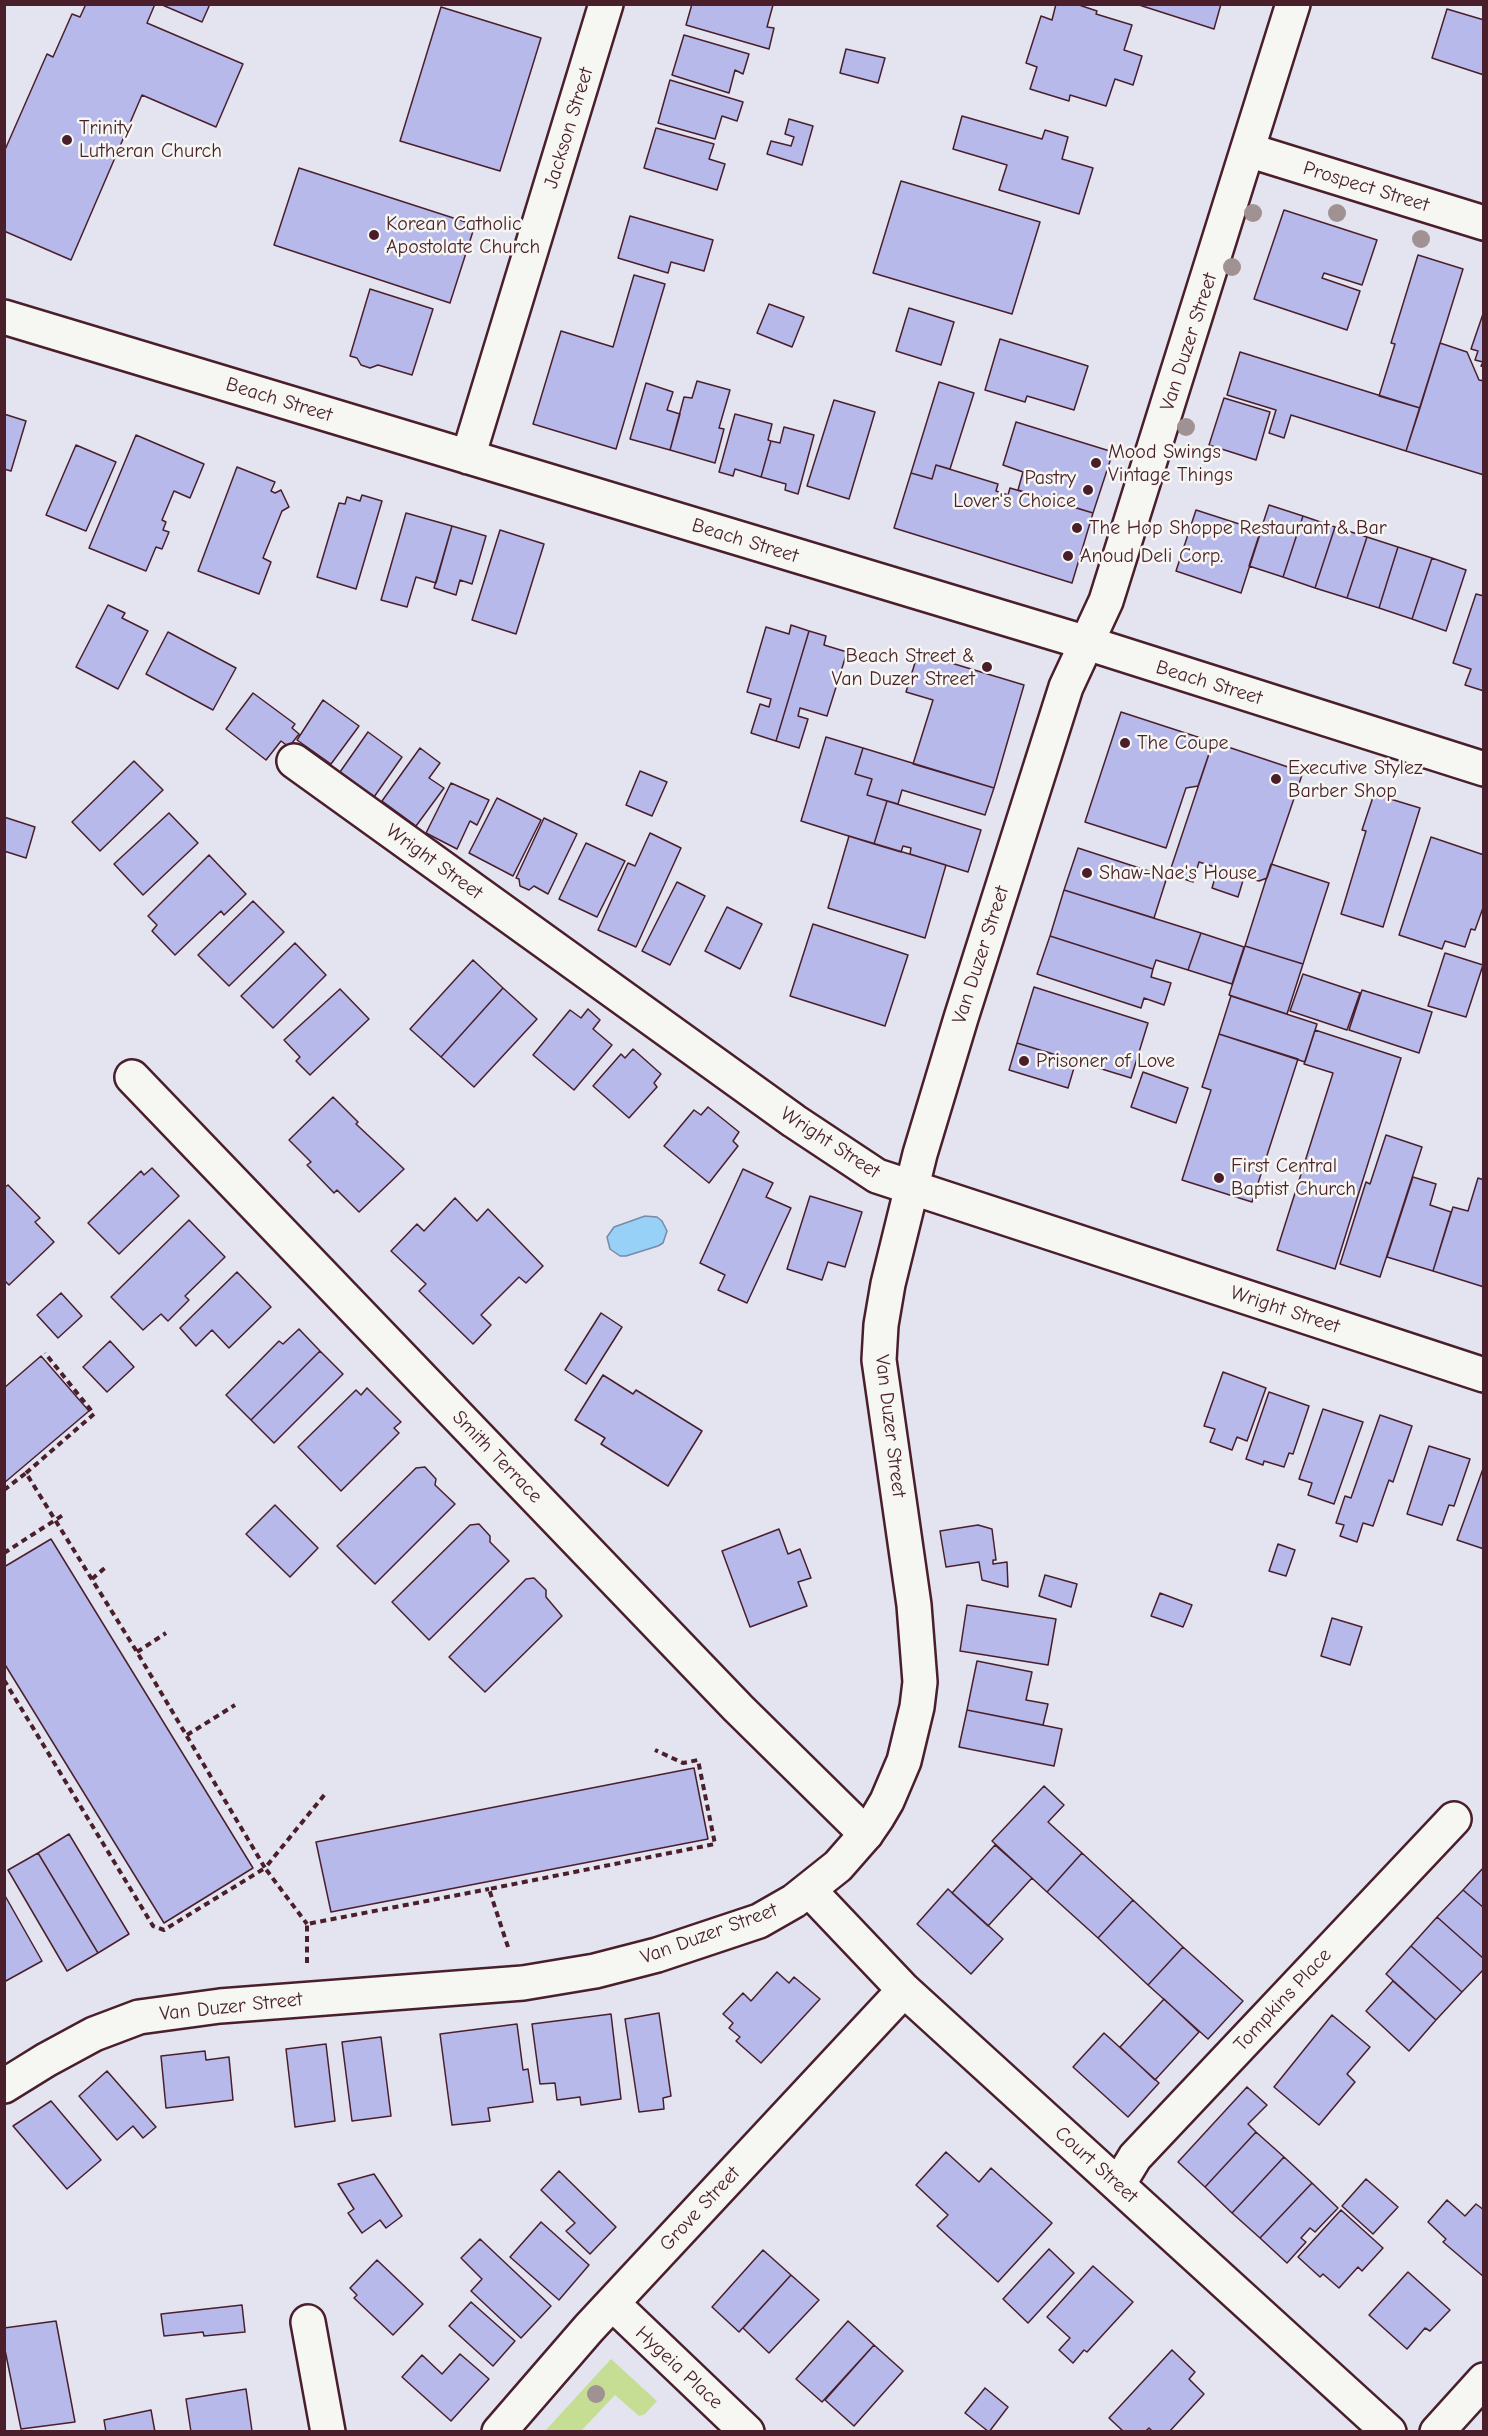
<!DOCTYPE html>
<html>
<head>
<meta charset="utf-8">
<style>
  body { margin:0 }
  #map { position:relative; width:1488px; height:2436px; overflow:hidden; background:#e3e4f0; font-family:"Comic Neue",sans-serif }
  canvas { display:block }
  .frame { position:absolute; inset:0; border:6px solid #4a1f2b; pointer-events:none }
</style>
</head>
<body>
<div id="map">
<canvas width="1488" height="2436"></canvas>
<div class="frame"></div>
</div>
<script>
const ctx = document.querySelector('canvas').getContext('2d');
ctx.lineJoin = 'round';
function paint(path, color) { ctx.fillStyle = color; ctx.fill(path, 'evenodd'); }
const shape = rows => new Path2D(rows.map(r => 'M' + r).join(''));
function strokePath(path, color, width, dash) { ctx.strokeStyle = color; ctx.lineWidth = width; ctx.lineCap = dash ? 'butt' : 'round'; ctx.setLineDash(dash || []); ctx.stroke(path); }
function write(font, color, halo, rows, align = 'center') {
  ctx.font = font + ' "Comic Neue",sans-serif'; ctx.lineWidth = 5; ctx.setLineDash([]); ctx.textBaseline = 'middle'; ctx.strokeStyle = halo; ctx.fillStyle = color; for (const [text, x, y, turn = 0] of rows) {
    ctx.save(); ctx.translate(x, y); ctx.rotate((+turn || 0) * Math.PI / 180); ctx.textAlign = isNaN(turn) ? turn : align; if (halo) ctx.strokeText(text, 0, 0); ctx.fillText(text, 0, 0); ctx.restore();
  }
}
const green = shape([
  [611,2359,657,2401,645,2414,639,2416,615,2395,581,2431,545,2431]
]);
const water = shape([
  [645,1216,657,1217,662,1221,667,1231,663,1243,658,1246,626,1256,620,1256,610,1249,607,1237,614,1227,645,1216]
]);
const building = shape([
  [86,4,155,4,147,23,243,64,216,127,142,95,71,260,4,231,4,152,47,54,53,57,72,14,80,17,86,4],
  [160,4,210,4,202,22,160,4],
  [692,4,773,5,767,27,774,28,769,49,686,25,692,4],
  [1056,4,1076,4,1097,11,1096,14,1132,25,1124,50,1142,56,1133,85,1115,79,1106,106,1070,95,1069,101,1030,89,1037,67,1026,63,1041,16,1052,20,1056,4],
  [1136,4,1221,4,1214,29,1136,4],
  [441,7,541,38,500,171,400,141,441,7],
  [1447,9,1484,20,1484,75,1432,58,1447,9],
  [684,35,749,54,743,74,735,70,729,93,672,75,684,35],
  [846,49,885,58,878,83,840,73,846,49],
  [670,80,743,102,737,121,722,116,715,139,658,123,670,80],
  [962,116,1042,139,1045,130,1068,137,1062,159,1093,168,1079,214,999,190,1007,165,953,149,962,116],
  [789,119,813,126,802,165,767,154,771,141,791,146,794,137,785,134,789,119],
  [656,128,714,144,709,159,725,164,717,190,644,168,656,128],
  [299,168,475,225,450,303,274,245,299,168],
  [901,181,1040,222,1012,314,873,273,901,181],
  [1284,210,1377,240,1362,285,1324,273,1322,278,1360,291,1347,330,1254,299,1284,210],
  [630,216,713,240,704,271,671,262,668,273,618,258,630,216],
  [1418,255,1463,269,1420,408,1379,396,1395,344,1391,343,1418,255],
  [634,275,665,284,616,449,533,424,561,331,613,347,634,275],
  [370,289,433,309,412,375,378,365,370,368,361,365,357,358,350,356,370,289],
  [769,304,804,317,792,347,757,333,769,304],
  [909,308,954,322,941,365,896,351,909,308],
  [1484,311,1484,367,1481,366,1483,362,1475,360,1478,351,1471,349,1484,311],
  [1000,339,1088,366,1074,410,1027,396,1025,402,985,390,1000,339],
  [1440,343,1467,352,1479,380,1484,381,1484,475,1406,451,1440,343],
  [1240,352,1420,408,1406,451,1291,415,1284,438,1269,433,1276,410,1227,395,1240,352],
  [697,381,730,390,719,428,724,429,715,463,670,450,684,397,692,398,697,381],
  [939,382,974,393,950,469,936,465,932,479,911,473,939,382],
  [646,383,673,392,667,410,680,414,670,450,630,439,646,383],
  [1224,398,1270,412,1256,460,1209,445,1224,398],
  [834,400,875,412,849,499,807,486,834,400],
  [4,414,26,421,11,471,4,469,4,414],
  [735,414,772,424,768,440,771,441,761,477,735,469,733,476,719,472,735,414],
  [1016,422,1113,452,1093,513,1018,490,1023,472,1003,465,1016,422],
  [784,427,814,435,798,494,785,490,786,484,761,477,771,441,780,443,784,427],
  [136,435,204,464,190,498,174,491,162,520,166,522,163,530,169,532,162,549,156,547,146,571,89,548,136,435],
  [76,445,116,462,86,531,46,515,76,445],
  [936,465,998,484,996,491,1008,495,1010,488,1093,513,1072,583,894,528,911,473,932,479,936,465],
  [237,467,275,482,271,491,275,493,281,490,289,507,282,511,263,558,271,562,259,594,198,571,237,467],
  [362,495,382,501,356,589,317,577,339,503,345,504,347,497,360,501,362,495],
  [1269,505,1303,516,1283,577,1249,566,1269,505],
  [1196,510,1261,531,1241,593,1176,571,1196,510],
  [406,513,452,526,436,583,416,577,407,607,381,600,406,513],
  [1303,516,1335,527,1315,588,1283,577,1303,516],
  [452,526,486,536,472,584,460,580,456,595,434,588,452,526],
  [1335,527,1367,537,1347,598,1315,588,1335,527],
  [500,530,544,544,516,634,472,620,500,530],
  [1367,537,1398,547,1379,608,1347,598,1367,537],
  [1398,547,1432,558,1412,619,1379,608,1398,547],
  [1432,558,1466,570,1446,631,1412,619,1432,558],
  [1476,594,1484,596,1484,691,1465,685,1471,669,1453,663,1476,594],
  [108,605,125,613,122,618,148,631,118,689,76,667,108,605],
  [791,625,809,631,776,741,751,733,760,704,769,707,771,699,747,692,766,627,789,634,791,625],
  [809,631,826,636,824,645,847,652,827,716,800,708,798,716,808,719,799,748,776,741,809,631],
  [168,632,236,668,213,710,146,674,168,632],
  [918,653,1024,685,994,788,913,764,933,700,906,692,918,653],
  [253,693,295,724,292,728,299,734,289,747,281,741,266,760,226,729,253,693],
  [323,700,359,726,331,764,297,740,323,700],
  [1121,712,1213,742,1198,786,1186,788,1166,848,1085,822,1121,712],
  [368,732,402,757,374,797,340,772,368,732],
  [826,737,863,748,855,774,872,779,867,795,887,801,874,844,801,821,826,737],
  [1213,742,1303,772,1267,878,1259,881,1244,877,1238,897,1212,888,1218,868,1199,862,1193,882,1169,874,1213,742],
  [420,748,440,763,429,778,444,788,416,826,382,801,420,748],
  [863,748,994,788,985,815,902,790,898,804,867,795,872,779,855,774,863,748],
  [134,761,163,790,100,851,72,822,134,761],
  [640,771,667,782,652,816,626,805,640,771],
  [451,783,489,800,477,825,470,821,457,849,426,833,451,783],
  [1374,794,1420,808,1383,927,1341,914,1366,831,1362,830,1374,794],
  [497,798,541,820,513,876,469,853,497,798],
  [887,801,981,830,968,872,910,854,911,848,903,846,901,852,874,844,887,801],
  [169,813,198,843,143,895,114,864,169,813],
  [4,817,35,827,26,858,4,851,4,817],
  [544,818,577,834,548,894,534,886,529,890,520,886,519,879,516,878,544,818],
  [650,833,681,848,636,947,598,930,628,863,635,866,650,833],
  [849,836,946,865,925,938,828,908,849,836],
  [1431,837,1484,855,1484,905,1475,930,1471,929,1465,947,1445,941,1442,949,1399,935,1431,837],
  [586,843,625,861,597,917,559,899,586,843],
  [1078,848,1167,877,1154,918,1064,890,1078,848],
  [209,855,246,894,224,915,221,911,175,955,152,931,157,925,148,916,209,855],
  [1271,864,1329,883,1303,964,1245,946,1271,864],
  [677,882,705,896,670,965,642,951,677,882],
  [1064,890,1201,933,1188,970,1156,960,1153,969,1050,936,1064,890],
  [253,901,284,932,229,986,198,955,253,901],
  [727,907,762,924,740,969,705,951,727,907],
  [813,924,908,955,885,1026,790,996,813,924],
  [1201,933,1244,947,1232,984,1188,970,1201,933],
  [1050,936,1153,969,1151,977,1171,983,1164,1005,1144,998,1141,1008,1037,974,1050,936],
  [295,943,326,975,273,1028,241,996,295,943],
  [1245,946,1303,964,1287,1014,1229,995,1245,946],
  [1445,953,1483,965,1466,1017,1428,1006,1445,953],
  [473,960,503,988,441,1057,410,1029,473,960],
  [1303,974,1360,993,1347,1030,1290,1011,1303,974],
  [1034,987,1148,1023,1131,1078,1017,1043,1034,987],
  [503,988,537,1019,474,1087,441,1057,503,988],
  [340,989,369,1019,310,1075,296,1061,300,1057,284,1040,340,989],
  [1362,990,1432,1012,1419,1053,1349,1030,1362,990],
  [1231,996,1317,1024,1305,1062,1219,1034,1231,996],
  [588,1009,600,1020,593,1029,612,1045,574,1090,533,1055,570,1010,581,1018,588,1009],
  [1315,1030,1401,1058,1335,1269,1277,1250,1333,1073,1304,1064,1315,1030],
  [1219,1034,1298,1059,1252,1202,1182,1180,1211,1090,1202,1087,1219,1034],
  [1017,1043,1076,1061,1068,1088,1009,1070,1017,1043],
  [633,1049,661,1074,654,1083,657,1087,629,1118,593,1086,621,1054,625,1058,633,1049],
  [1143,1072,1188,1088,1176,1123,1131,1107,1143,1072],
  [333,1097,358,1122,356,1124,404,1169,359,1212,337,1190,334,1193,307,1165,311,1162,289,1140,333,1097],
  [708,1107,739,1132,733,1141,738,1146,709,1183,664,1146,694,1110,701,1115,708,1107],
  [1386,1135,1422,1147,1380,1277,1340,1264,1366,1182,1370,1184,1386,1135],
  [152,1168,179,1196,119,1254,88,1223,141,1171,144,1175,152,1168],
  [743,1169,773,1183,766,1197,791,1208,747,1303,718,1290,725,1275,700,1263,743,1169],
  [1413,1177,1436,1184,1430,1205,1451,1212,1433,1271,1387,1257,1413,1177],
  [1478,1178,1484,1180,1484,1287,1433,1271,1453,1207,1468,1211,1478,1178],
  [8,1185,40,1218,35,1222,54,1242,9,1285,4,1280,4,1188,8,1185],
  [810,1196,862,1212,845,1267,828,1262,822,1280,787,1269,810,1196],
  [455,1198,477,1221,488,1209,543,1266,526,1283,519,1277,481,1315,491,1325,473,1344,419,1291,426,1284,391,1251,417,1224,424,1231,455,1198],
  [189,1220,225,1257,185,1296,189,1300,168,1321,161,1314,143,1330,111,1297,189,1220],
  [237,1272,271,1307,229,1348,212,1330,196,1346,180,1328,237,1272],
  [61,1293,82,1316,58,1338,37,1315,61,1293],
  [601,1313,622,1327,586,1384,565,1370,601,1313],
  [299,1329,320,1351,251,1420,226,1395,279,1341,283,1344,299,1329],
  [110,1341,134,1367,107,1392,83,1367,110,1341],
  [320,1351,343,1374,274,1443,251,1420,320,1351],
  [41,1356,89,1411,4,1483,4,1388,41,1356],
  [1223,1372,1266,1388,1247,1441,1237,1437,1232,1450,1210,1442,1215,1429,1204,1426,1223,1372],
  [603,1375,633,1394,636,1390,702,1431,668,1486,601,1444,605,1438,575,1420,603,1375],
  [367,1388,401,1422,394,1428,399,1433,341,1491,298,1447,356,1390,361,1395,367,1388],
  [1269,1392,1309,1406,1293,1454,1289,1453,1284,1467,1264,1461,1263,1465,1246,1459,1269,1392],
  [1323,1409,1363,1422,1334,1504,1308,1495,1312,1483,1299,1479,1323,1409],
  [1380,1415,1412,1426,1393,1482,1389,1480,1373,1526,1363,1523,1357,1542,1340,1536,1344,1525,1336,1523,1345,1496,1351,1498,1380,1415],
  [1429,1446,1470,1459,1454,1506,1449,1505,1442,1525,1407,1514,1429,1446],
  [1484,1466,1484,1549,1457,1540,1484,1466],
  [425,1467,436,1479,435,1485,455,1504,375,1584,337,1546,416,1468,425,1467],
  [275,1505,318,1548,290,1577,246,1534,275,1505],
  [479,1524,490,1536,490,1542,509,1561,429,1640,392,1602,470,1525,479,1524],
  [978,1525,992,1529,996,1560,993,1560,993,1564,1007,1562,1008,1587,982,1580,979,1562,946,1567,940,1531,978,1525],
  [779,1529,788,1554,800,1549,811,1578,798,1582,807,1606,750,1627,722,1551,779,1529],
  [51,1539,253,1868,164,1923,4,1663,4,1567,51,1539],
  [1278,1544,1295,1550,1286,1576,1269,1571,1278,1544],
  [1045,1575,1077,1584,1071,1607,1039,1596,1045,1575],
  [534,1578,546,1590,546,1597,562,1616,485,1692,449,1657,526,1579,534,1578],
  [1160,1593,1192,1605,1183,1627,1151,1616,1160,1593],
  [967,1605,1056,1619,1048,1665,960,1651,967,1605],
  [1332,1618,1362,1627,1350,1665,1321,1656,1332,1618],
  [977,1661,1032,1672,1026,1700,1048,1704,1043,1725,967,1710,977,1661],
  [967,1710,1062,1729,1054,1766,959,1747,967,1710],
  [694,1768,708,1839,331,1912,316,1842,694,1768],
  [1044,1786,1064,1805,1048,1822,1082,1853,1047,1892,992,1841,1044,1786],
  [69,1834,129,1934,98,1953,38,1853,69,1834],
  [995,1845,1032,1878,988,1926,952,1893,995,1845],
  [38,1853,98,1953,67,1971,8,1870,38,1853],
  [1082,1853,1133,1900,1098,1938,1047,1892,1082,1853],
  [1484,1867,1484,1908,1463,1890,1484,1867],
  [948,1889,1003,1939,971,1974,917,1924,948,1889],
  [1463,1890,1484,1908,1484,1959,1437,1917,1463,1890],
  [4,1894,42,1961,4,1982,4,1894],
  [1133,1900,1183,1947,1148,1985,1098,1938,1133,1900],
  [1437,1917,1484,1959,1484,1969,1462,1992,1411,1946,1437,1917],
  [1411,1946,1462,1992,1436,2020,1386,1974,1411,1946],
  [1183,1947,1243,2001,1208,2039,1148,1985,1183,1947],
  [777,1972,789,1983,794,1977,820,1999,761,2063,736,2041,740,2037,729,2028,733,2023,723,2014,743,1993,751,2001,777,1972],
  [1393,1981,1436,2020,1409,2051,1366,2011,1393,1981],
  [1164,1999,1199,2032,1155,2080,1120,2047,1164,1999],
  [659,2013,671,2096,663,2098,664,2109,639,2112,625,2019,659,2013],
  [611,2014,621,2099,581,2105,580,2097,557,2100,555,2083,540,2084,532,2024,611,2014],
  [1332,2015,1370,2047,1347,2074,1355,2082,1319,2125,1274,2087,1332,2015],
  [517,2024,523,2070,528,2069,533,2102,488,2108,490,2121,452,2125,440,2034,517,2024],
  [1104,2033,1159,2083,1128,2117,1073,2067,1104,2033],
  [381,2037,391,2116,352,2121,342,2042,381,2037],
  [326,2044,335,2121,295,2127,286,2049,326,2044],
  [205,2051,206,2060,229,2057,233,2100,166,2108,161,2056,205,2051],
  [107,2071,156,2127,143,2138,133,2126,117,2140,79,2096,107,2071],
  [1247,2087,1267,2105,1248,2124,1256,2132,1205,2187,1178,2162,1247,2087],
  [51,2101,101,2160,67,2189,13,2126,51,2101],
  [1256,2132,1284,2157,1232,2213,1205,2187,1256,2132],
  [946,2152,979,2182,991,2168,1052,2223,998,2282,937,2226,948,2215,916,2185,946,2152],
  [1284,2157,1312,2183,1260,2238,1232,2213,1284,2157],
  [559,2171,616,2227,590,2254,566,2231,575,2223,541,2190,559,2171],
  [374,2174,402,2216,386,2228,380,2220,362,2233,348,2213,354,2209,338,2184,374,2174],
  [1366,2179,1398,2207,1373,2234,1342,2206,1366,2179],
  [1312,2183,1338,2208,1315,2232,1310,2228,1301,2238,1306,2242,1287,2263,1260,2238,1312,2183],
  [1447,2200,1465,2216,1476,2204,1484,2210,1484,2277,1443,2242,1446,2239,1428,2222,1447,2200],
  [1341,2210,1383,2248,1362,2271,1358,2267,1339,2288,1323,2274,1320,2277,1298,2257,1341,2210],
  [541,2222,589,2265,559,2300,510,2257,541,2222],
  [480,2239,551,2306,521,2338,471,2291,482,2279,461,2258,480,2239],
  [1049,2249,1074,2273,1028,2323,1003,2299,1049,2249],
  [763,2250,791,2275,739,2332,712,2307,763,2250],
  [377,2260,423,2304,393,2335,354,2298,357,2295,350,2288,377,2260],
  [1093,2266,1133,2302,1087,2352,1084,2350,1073,2363,1059,2350,1070,2338,1047,2317,1093,2266],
  [1408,2272,1450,2310,1430,2331,1425,2328,1407,2349,1369,2315,1408,2272],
  [791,2275,819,2300,769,2353,743,2328,791,2275],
  [471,2302,515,2341,493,2366,449,2326,471,2302],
  [242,2305,245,2332,204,2336,203,2332,164,2336,161,2314,242,2305],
  [56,2321,75,2422,21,2429,4,2345,4,2328,56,2321],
  [848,2321,874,2345,822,2402,796,2379,848,2321],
  [874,2345,903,2371,854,2426,825,2400,874,2345],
  [1172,2350,1195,2372,1189,2379,1204,2394,1169,2432,1153,2432,1149,2428,1145,2432,1124,2432,1109,2418,1172,2350],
  [460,2354,489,2379,451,2421,402,2377,422,2355,442,2374,460,2354],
  [985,2388,1008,2407,989,2432,965,2413,985,2388],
  [246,2389,252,2431,191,2432,186,2399,246,2389],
  [151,2410,155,2432,106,2432,104,2420,151,2410]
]);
const path = shape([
  [26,1473,94,1414,45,1353],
  [4,1490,26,1473,137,1652,265,1868,325,1794],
  [4,1553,63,1515],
  [92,1579,107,1566],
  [137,1652,166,1633],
  [4,1680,153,1926,164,1930,265,1868,307,1924],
  [187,1735,235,1705],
  [508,1947,489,1889,715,1844,698,1760,683,1763,655,1750],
  [307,1963,307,1924,489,1889]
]);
const minor = shape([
  [1248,150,1484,223],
  [4,317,1087,643,1484,769],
  [468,457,606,4],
  [294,761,794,1121,877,1176,1484,1375],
  [132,1077,738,1708,866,1834],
  [810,1891,904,1990,1389,2432],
  [1118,2185,1135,2157,1454,1819],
  [613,2304,747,2432],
  [308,2322,328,2432],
  [499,2432,589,2328,904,1990],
  [1437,2432,1484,2380]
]);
const major = shape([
  [4,2086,46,2060,94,2034,139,2017,220,2006,523,1983,595,1971,657,1955,759,1921,794,1901,838,1866,866,1834,877,1818,887,1801,904,1761,917,1707,920,1682,914,1605,879,1360,881,1325,888,1284,920,1154,961,1018,1066,687,1106,601,1293,4]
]);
const trees = [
  [1253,213],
  [1337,213],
  [1421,239],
  [1232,267],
  [1186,427],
  [596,2394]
];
const markers = [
  [67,140,6,"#4a1f2b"],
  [374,235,6,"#4a1f2b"],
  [1096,463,6,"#4a1f2b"],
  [1088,490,6,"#4a1f2b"],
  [1077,528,6,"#4a1f2b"],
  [1068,556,6,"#4a1f2b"],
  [987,667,6,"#4a1f2b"],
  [1125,743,6,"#4a1f2b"],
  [1276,779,6,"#4a1f2b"],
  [1087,873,6,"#4a1f2b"],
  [1024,1061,6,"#4a1f2b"],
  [1219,1178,6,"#4a1f2b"]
];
const poiNames = [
  ["Trinity",79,128],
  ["Lutheran Church",79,151],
  ["Korean Catholic",386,224],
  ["Apostolate Church",386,247],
  ["Mood Swings",1108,452],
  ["Vintage Things",1108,475],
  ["Pastry",1076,478,"right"],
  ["Lover's Choice",1076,501,"right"],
  ["The Hop Shoppe Restaurant & Bar",1089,528],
  ["Anoud Deli Corp.",1080,556],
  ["Beach Street &",975,656,"right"],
  ["Van Duzer Street",975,679,"right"],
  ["The Coupe",1137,743],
  ["Executive Stylez",1288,768],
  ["Barber Shop",1288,791],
  ["Shaw-Nae's House",1099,873],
  ["Prisoner of Love",1036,1061],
  ["First Central",1231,1166],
  ["Baptist Church",1231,1189]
];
const streetNames = [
  ["Jackson Street",569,128,-73],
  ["Prospect Street",1366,187,17],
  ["Van Duzer Street",1189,342,-72],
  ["Beach Street",279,400,17],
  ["Beach Street",745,541,17],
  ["Beach Street",1209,683,17],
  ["Wright Street",434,862,36],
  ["Van Duzer Street",981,955,-72],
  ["Wright Street",830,1143,33],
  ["Wright Street",1285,1310,18],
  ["Van Duzer Street",890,1426,83],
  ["Smith Terrace",497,1457,46],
  ["Van Duzer Street",709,1934,-20],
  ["Tompkins Place",1283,2000,-47],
  ["Van Duzer Street",231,2007,-6],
  ["Court Street",1096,2165,42],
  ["Grove Street",700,2209,-47],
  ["Hygeia Place",679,2368,43]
];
paint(green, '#c5de94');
paint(water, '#97d1f7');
strokePath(water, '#788aa5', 1.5);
paint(building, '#b7b9eb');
strokePath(building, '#4a1f2b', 1.5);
strokePath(minor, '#4a1f2b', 38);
strokePath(major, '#4a1f2b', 38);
strokePath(path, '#4a1f2b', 4, [6, 4.5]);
strokePath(minor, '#f6f6f2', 33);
strokePath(major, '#f6f6f2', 33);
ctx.fillStyle = '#a09292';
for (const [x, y] of trees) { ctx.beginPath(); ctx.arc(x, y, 9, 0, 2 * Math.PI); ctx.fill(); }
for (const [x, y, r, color] of markers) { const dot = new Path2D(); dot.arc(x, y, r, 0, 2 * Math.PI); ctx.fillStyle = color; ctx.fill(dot); strokePath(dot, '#f6f6f2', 2); }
write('20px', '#4a1f2b', '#f6f6f2', poiNames, 'left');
write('20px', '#4a1f2b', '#f6f6f2', streetNames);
</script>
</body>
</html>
